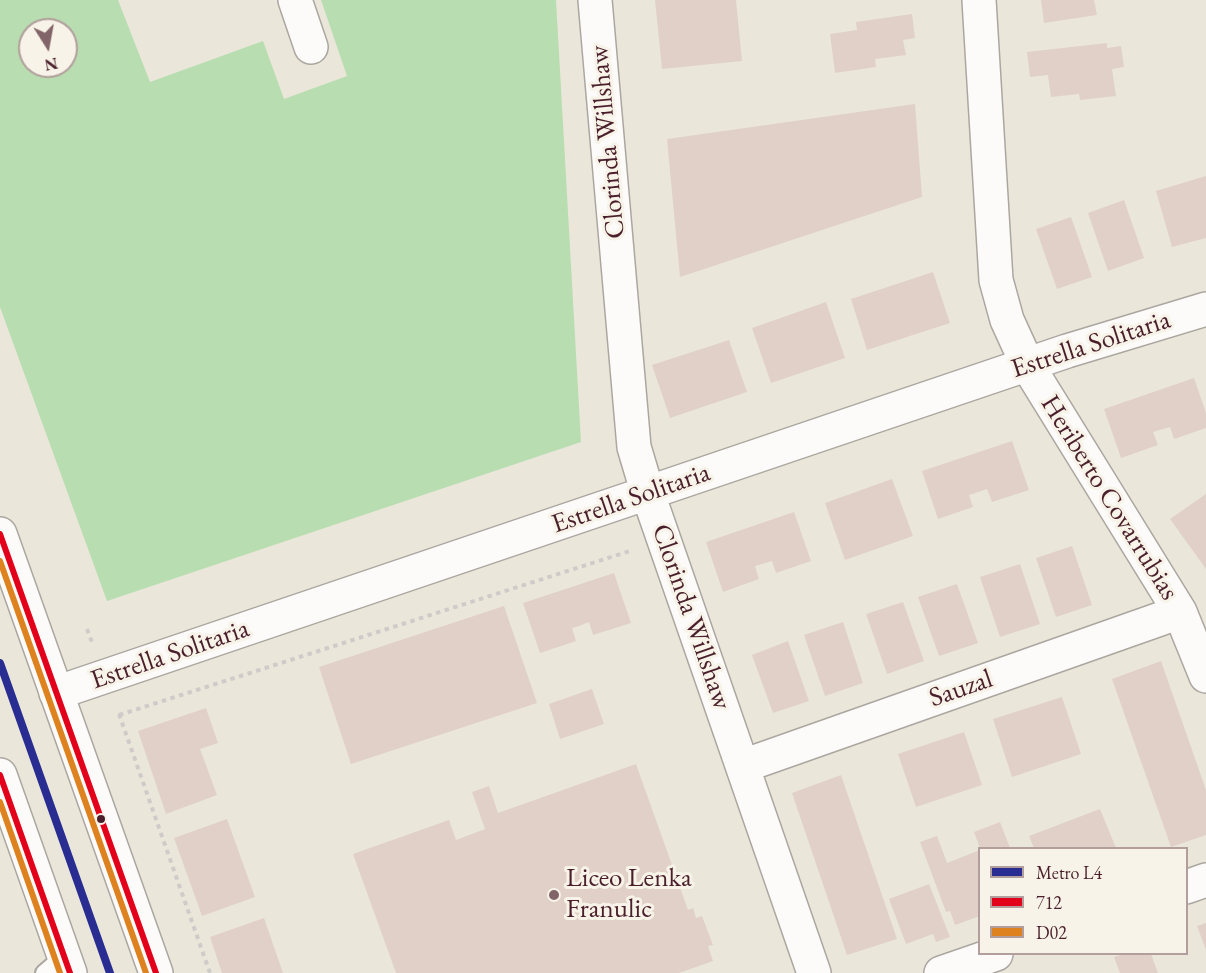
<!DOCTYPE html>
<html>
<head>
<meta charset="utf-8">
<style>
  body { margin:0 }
  #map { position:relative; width:1206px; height:973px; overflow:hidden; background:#eae7da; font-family:"EB Garamond",serif }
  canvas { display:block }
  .legend { position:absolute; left:978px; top:847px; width:210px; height:108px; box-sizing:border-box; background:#f7f3e8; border:2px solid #b29e9c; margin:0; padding:8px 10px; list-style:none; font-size:18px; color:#4a1f2b }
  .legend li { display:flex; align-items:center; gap:12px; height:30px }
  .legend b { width:30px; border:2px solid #b29e9c }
  .north { position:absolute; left:18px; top:18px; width:60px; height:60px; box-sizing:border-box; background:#f7f3e8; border:2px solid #b29e9c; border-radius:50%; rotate:169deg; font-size:16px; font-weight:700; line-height:24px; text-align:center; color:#4a1f2b }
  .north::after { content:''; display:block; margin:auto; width:21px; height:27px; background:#826568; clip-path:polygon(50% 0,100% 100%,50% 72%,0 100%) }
</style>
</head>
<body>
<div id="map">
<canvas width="1206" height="973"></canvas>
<ul class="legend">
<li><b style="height:8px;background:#292d91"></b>Metro L4</li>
<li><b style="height:8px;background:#e2001a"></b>712</li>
<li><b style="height:8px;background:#dd821f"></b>D02</li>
</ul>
<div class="north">N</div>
</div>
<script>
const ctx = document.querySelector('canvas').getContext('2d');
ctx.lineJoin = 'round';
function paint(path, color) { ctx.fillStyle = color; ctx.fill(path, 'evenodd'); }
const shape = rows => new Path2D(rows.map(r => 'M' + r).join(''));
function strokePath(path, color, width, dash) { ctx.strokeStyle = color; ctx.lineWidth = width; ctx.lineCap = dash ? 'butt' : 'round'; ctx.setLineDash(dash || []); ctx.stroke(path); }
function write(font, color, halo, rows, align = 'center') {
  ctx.font = font + ' "EB Garamond",serif'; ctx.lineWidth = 6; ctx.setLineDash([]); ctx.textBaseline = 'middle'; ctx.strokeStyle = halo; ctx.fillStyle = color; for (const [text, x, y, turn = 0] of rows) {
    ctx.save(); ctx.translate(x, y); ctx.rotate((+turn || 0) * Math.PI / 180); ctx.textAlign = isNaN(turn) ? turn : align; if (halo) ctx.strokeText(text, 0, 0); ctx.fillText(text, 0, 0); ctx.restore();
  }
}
const green = shape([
  [0,0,118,0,150,82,263,41,284,99,347,76,321,0,556,0,581,442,107,601,0,307],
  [30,30,66,30,66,66,30,66]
]);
const building = shape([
  [655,0,736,0,742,61,662,69],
  [1041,0,1094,0,1097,15,1044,23],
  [912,14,915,38,903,40,906,55,875,59,876,67,835,73,830,34,857,30,856,22],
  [1107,43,1107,48,1121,46,1124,67,1112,69,1116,96,1080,100,1079,94,1051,97,1048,75,1030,77,1027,52],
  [915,104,922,197,680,277,667,139],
  [1206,176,1206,238,1172,247,1156,191],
  [1124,200,1144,258,1108,271,1088,213],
  [1071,217,1092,277,1057,289,1036,229],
  [933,272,950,323,867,350,851,299],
  [826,302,845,358,771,383,752,328],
  [729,340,747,392,670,418,652,365],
  [1194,378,1206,413,1206,428,1174,439,1170,427,1153,432,1158,445,1121,458,1104,409],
  [1012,441,1029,490,992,502,987,489,969,495,973,507,938,519,922,471],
  [892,479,913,536,845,560,825,503],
  [1206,494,1206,569,1170,519],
  [794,512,811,561,776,573,772,561,755,566,759,579,723,592,706,542],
  [1072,546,1092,605,1056,617,1036,558],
  [1020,564,1040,624,1000,637,980,577],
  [614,573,631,623,593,635,589,622,579,626,572,628,576,641,540,653,523,603],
  [957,584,978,643,939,656,918,597],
  [903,602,924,661,887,674,866,614],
  [504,606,537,703,351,764,319,667],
  [843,622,863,683,825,696,804,635],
  [788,641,809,701,773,713,752,655],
  [1161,661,1206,790,1206,835,1171,847,1112,679],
  [592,689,604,724,560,739,549,704],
  [1062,697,1081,754,1012,777,993,719],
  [206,708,218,743,200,749,217,795,166,814,138,731],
  [964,732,982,785,916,807,898,754],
  [636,764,688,910,693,908,696,918,702,916,713,945,708,946,713,961,679,973,396,973,353,854,449,820,456,840,485,829,472,792,489,786,498,813],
  [841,775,897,939,847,955,792,793],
  [1100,809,1116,848,1034,848,1029,836],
  [227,819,255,897,202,916,174,838],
  [1000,822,1010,848,980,848,974,832],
  [937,836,947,863,980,850,980,916,955,925,950,911,946,912,920,842],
  [929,884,950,937,936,942,933,934,906,944,889,899],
  [264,918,283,973,222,973,210,937],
  [1206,923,1206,950,1197,926],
  [1124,954,1151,954,1158,973,1120,973,1114,957]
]);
const path = shape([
  [87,629,93,645],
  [119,714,210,973],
  [119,715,633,550]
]);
const lane = shape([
  [44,973,65,955]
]);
const street = shape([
  [295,0,311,47],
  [595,0,634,447,648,494,814,973],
  [979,0,996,280,1007,320,1028,366,1180,612,1206,676],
  [56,693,1067,351,1206,309],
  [743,766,1180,612],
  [1186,887,1206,880],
  [941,973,996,954]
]);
const primary = shape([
  [0,534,156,973],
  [0,775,70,973]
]);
const bus1 = shape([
  [0,534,156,973],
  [0,775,70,973]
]);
const bus2 = shape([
  [0,561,146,973],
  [0,802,60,973]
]);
const metro1 = shape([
  [0,663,110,973]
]);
const markers = [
  [101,819,5,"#4a1f2b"],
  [554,895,6,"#826568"]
];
const streetNames = [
  ["Clorinda Willshaw",608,142,-95],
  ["Estrella Solitaria",1091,345,-18],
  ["Heriberto Covarrubias",1109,498,58],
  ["Estrella Solitaria",631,499,-19],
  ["Clorinda Willshaw",691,617,71],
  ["Estrella Solitaria",170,655,-19],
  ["Sauzal",961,689,-19]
];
const poiNames = [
  ["Liceo Lenka",566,879],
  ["Franulic",566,910]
];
paint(green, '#b8ddb0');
paint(building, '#e1d0c8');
strokePath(lane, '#aca6a0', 20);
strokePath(street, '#aca6a0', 36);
strokePath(primary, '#aca6a0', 36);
strokePath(path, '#cfcbc9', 4, [4.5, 4.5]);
strokePath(lane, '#fcfbf9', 16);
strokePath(street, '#fcfbf9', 33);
strokePath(primary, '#fcfbf9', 33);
strokePath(bus1, '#e2001a', 6);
strokePath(bus2, '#dd821f', 6);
strokePath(metro1, '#292d91', 8);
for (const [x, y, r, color] of markers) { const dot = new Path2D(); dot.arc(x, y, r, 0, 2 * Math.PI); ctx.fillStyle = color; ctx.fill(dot); strokePath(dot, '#f7f3e8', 2); }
write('27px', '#4a1f2b', '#f7f3e8', streetNames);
write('27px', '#4a1f2b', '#f7f3e8', poiNames, 'left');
</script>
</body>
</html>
